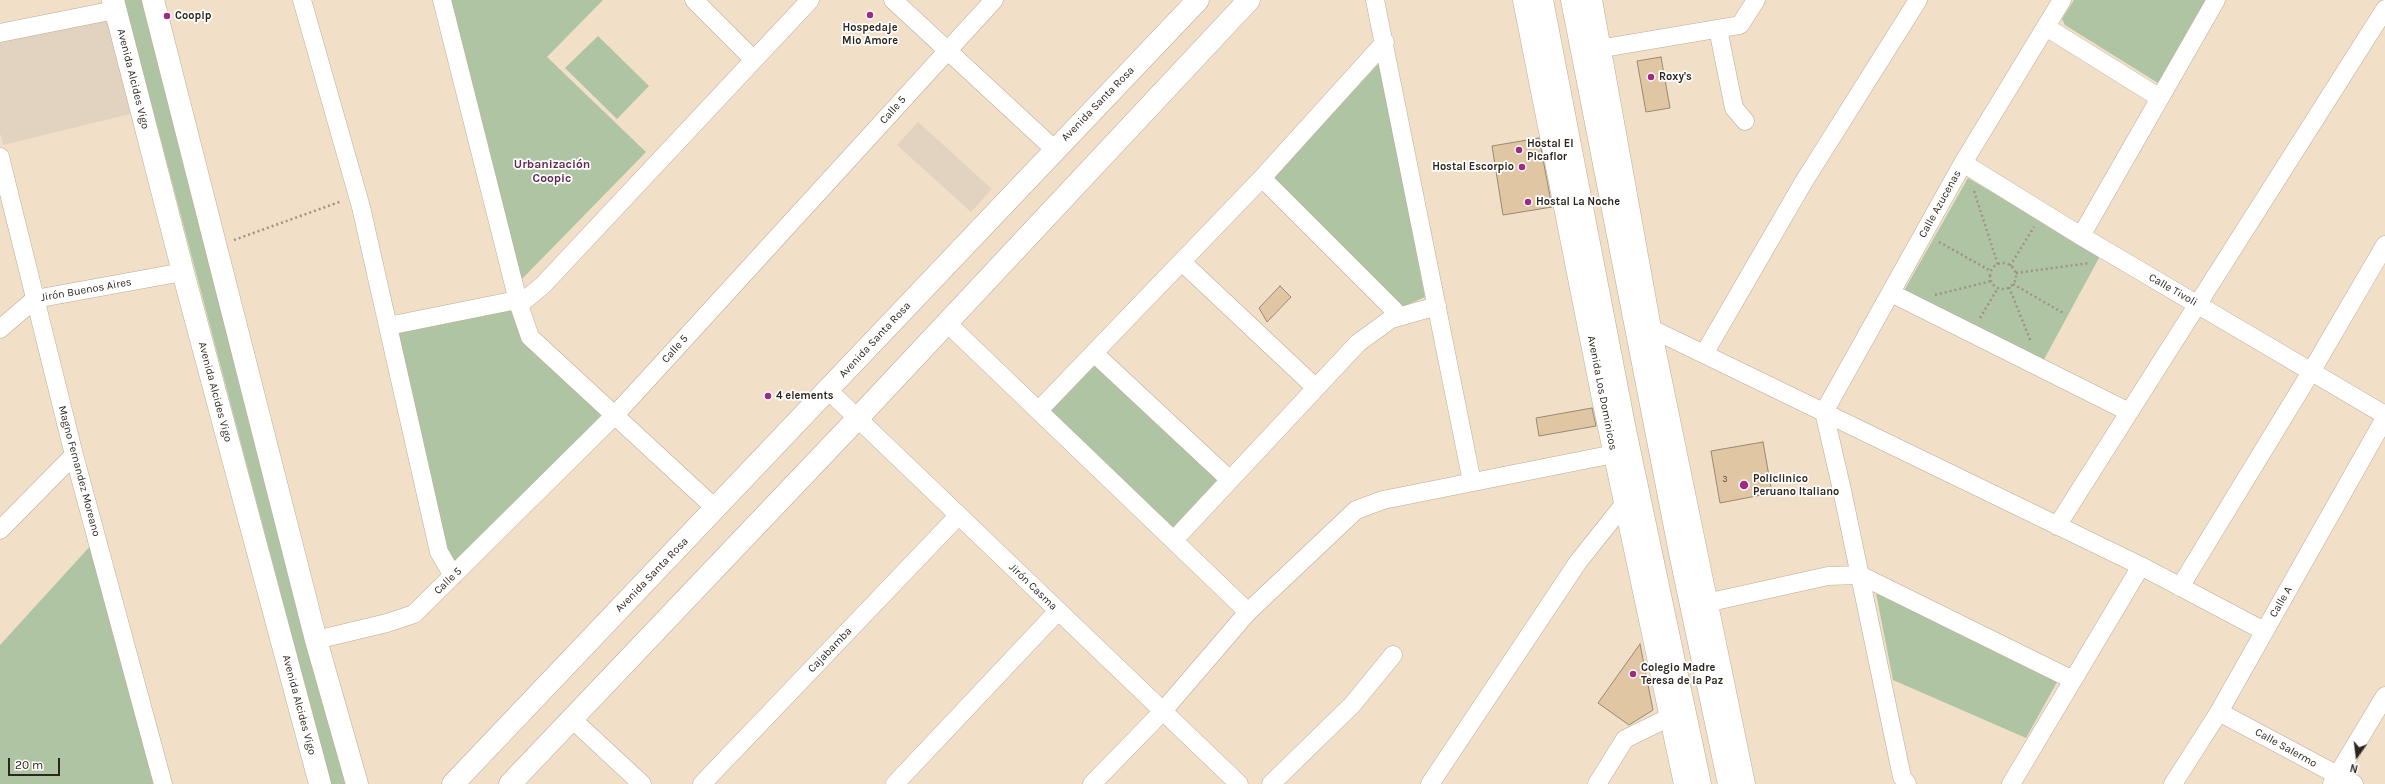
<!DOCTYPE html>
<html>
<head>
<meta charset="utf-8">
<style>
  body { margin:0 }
  #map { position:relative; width:2385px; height:784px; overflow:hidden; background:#f1dfc8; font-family:Karla,sans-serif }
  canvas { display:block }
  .north { position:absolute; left:2337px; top:736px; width:40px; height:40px; -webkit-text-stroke:3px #fff; paint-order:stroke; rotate:194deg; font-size:11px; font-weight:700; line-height:16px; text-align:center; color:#2d261e }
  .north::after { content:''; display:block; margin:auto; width:14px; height:18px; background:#2d261e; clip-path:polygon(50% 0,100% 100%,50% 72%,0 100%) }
  .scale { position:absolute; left:8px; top:758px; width:52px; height:18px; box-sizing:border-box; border:2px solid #2d261e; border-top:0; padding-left:5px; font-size:12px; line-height:14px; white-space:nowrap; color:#2d261e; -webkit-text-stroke:3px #fff; paint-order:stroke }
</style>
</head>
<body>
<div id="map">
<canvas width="2385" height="784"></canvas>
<div class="north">N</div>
<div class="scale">20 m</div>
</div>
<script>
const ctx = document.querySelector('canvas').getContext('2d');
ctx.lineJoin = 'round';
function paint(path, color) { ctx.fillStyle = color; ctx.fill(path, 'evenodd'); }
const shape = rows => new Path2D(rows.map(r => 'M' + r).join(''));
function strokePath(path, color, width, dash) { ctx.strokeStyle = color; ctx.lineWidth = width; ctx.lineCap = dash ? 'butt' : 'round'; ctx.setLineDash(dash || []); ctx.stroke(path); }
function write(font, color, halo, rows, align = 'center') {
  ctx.font = font + ' Karla,sans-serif'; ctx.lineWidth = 3.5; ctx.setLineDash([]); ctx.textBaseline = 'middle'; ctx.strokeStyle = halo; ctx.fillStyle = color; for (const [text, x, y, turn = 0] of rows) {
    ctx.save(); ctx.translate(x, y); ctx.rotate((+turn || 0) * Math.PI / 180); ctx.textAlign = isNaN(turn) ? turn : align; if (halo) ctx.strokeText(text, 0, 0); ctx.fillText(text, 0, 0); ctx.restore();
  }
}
const industrial = shape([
  [109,15,134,113,3,145,0,133,0,43],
  [918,122,992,189,971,212,897,145]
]);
const green = shape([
  [124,0,142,0,350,784,331,784],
  [450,0,603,0,547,57,646,152,521,280],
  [2074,0,2208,0,2158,83,2065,25,2062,19],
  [598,36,649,86,617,119,565,68],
  [1380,62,1425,297,1402,307,1273,178],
  [1968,178,2100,256,2041,365,1901,296],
  [514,306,605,411,453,571,442,548,393,330],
  [1095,363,1218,481,1174,530,1050,410],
  [93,543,155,784,0,784,0,645],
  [1876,593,2057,682,2026,738,1893,680]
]);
const building = shape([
  [1661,57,1670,108,1646,112,1637,61,1661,57],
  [1539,138,1552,207,1503,215,1492,146,1539,138],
  [1280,286,1291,297,1267,322,1259,308,1280,286],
  [1592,408,1596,426,1539,436,1536,418,1592,408],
  [1763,442,1772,493,1720,503,1711,451,1763,442],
  [1640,644,1653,710,1629,725,1598,703,1640,644]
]);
const path = shape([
  [1974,191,1998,265],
  [234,240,342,201],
  [1939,242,1991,271],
  '1990 276a13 13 0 1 1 26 0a13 13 0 1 1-26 0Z',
  [2010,266,2034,227],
  [2016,273,2090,263],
  [2013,284,2065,314],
  [2009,287,2031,342],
  [1935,295,1991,281],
  [1980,318,1998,288]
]);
const minor = shape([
  [302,0,361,207,439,552,453,576],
  [442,0,519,305,530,337,716,509],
  [694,0,753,59],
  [893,0,1054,149],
  [1375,0,1472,482],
  [2046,27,2160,98],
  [1718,29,1734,108,1745,121],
  [0,33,115,10],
  [1598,49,1740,25,1756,0],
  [0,157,74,455,163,784],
  [1963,163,2081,236,2385,415],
  [1262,178,1400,316],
  [2081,236,2216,0],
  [1182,262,1316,388],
  [1891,293,2129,412],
  [519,305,543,285,810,0],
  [947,323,1248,612],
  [388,326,517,300],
  [1650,328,2141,566,2264,631],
  [0,329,35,299,183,272],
  [1094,353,1230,480],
  [1704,354,1803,183,1918,0],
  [828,390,1239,784],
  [1039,410,1262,178,1385,42],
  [2057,526,2385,9],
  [0,530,74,455],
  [1174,540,1358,343,1391,319,1437,306],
  [2180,587,2311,372,2385,245],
  [1706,603,1828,576,1860,575,2073,680],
  [316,640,387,623,414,614,615,415,994,0],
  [2219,712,2354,784],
  [572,719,642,784],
  [702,784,958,516],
  [895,784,1058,611],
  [1092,784,1163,711,1248,612,1356,510,1383,500,1614,454],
  [1271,784,1352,705,1393,655],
  [1430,784,1578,562,1625,503],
  [1597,784,1625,739,1670,717],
  [1907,784,1902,777,1842,490,1824,412,1963,163,2062,0],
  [2011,784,2141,566],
  [2173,784,2219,712,2385,418],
  [2332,784,2385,696]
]);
const tertiary = shape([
  [113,0,183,272,320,784],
  [153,0,316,640,357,784],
  [1524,0,1603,399,1685,784],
  [1591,0,1650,328,1744,784]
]);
const secondary = shape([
  [1542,0,1625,430,1700,784],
  [1572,0,1680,553,1729,784],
  [453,784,1198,0],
  [510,784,857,419,1249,0]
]);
const markers = [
  [870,15,4,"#a02982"],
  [167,16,4,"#a02982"],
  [1651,77,4,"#a02982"],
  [1519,150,4,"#a02982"],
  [1522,167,4,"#a02982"],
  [1528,202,4,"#a02982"],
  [768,396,4,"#a02982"],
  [1744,485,5,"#a02982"],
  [1633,674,4,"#a02982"]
];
const numberNames = [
  ["3",1725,479]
];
const poiNames = [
  ["Coopip",175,16],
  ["Hospedaje",870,28,"center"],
  ["Mio Amore",870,41,"center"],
  ["Roxy's",1659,77],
  ["Hostal El",1527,144],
  ["Picaflor",1527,157],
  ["Hostal Escorpio",1514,167,"right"],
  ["Hostal La Noche",1536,202],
  ["4 elements",776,396],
  ["Policlinico",1753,479],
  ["Peruano Italiano",1753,492],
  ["Colegio Madre",1641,668],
  ["Teresa de la Paz",1641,681]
];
const streetNames = [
  ["Avenida Alcides Vigo",133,79,76],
  ["Avenida Santa Rosa",1098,104,-46],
  ["Calle 5",893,110,-48],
  ["Calle Azucenas",1940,204,-61],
  ["Jirón Buenos Aires",86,290,-10],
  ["Calle Tivoli",2173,290,30],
  ["Avenida Santa Rosa",875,340,-47],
  ["Calle 5",675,349,-48],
  ["Avenida Alcides Vigo",215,392,75],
  ["Avenida Los Dominicos",1602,393,79],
  ["Magno Fernandez Moreano",79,471,75],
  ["Avenida Santa Rosa",652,575,-46],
  ["Calle 5",448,581,-44],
  ["Jirón Casma",1033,587,44],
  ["Calle A",2281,602,-60],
  ["Cajabamba",830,650,-46],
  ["Avenida Alcides Vigo",299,705,75],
  ["Calle Salermo",2286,748,29]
];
const neighbourhoodNames = [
  ["Urbanización",552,165],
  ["Coopic",552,179]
];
paint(industrial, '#e2d2c0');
paint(green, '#afc4a3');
paint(building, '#e1c6a3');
strokePath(building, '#988873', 1);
strokePath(minor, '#bbab95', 19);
strokePath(tertiary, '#bbab95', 23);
strokePath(secondary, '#bbab95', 23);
strokePath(path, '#a09281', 2.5, [2, 3]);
strokePath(minor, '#fff', 18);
strokePath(tertiary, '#fff', 22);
strokePath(secondary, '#fff', 22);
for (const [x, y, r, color] of markers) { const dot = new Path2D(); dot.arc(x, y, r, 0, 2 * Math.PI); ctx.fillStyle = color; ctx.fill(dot); strokePath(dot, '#fff', 1.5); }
write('9px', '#5a4e3f', null, numberNames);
write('bold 11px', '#2d261e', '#fff', poiNames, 'left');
write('11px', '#2d261e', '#fff', streetNames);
write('bold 12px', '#632952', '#fff', neighbourhoodNames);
</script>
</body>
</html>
